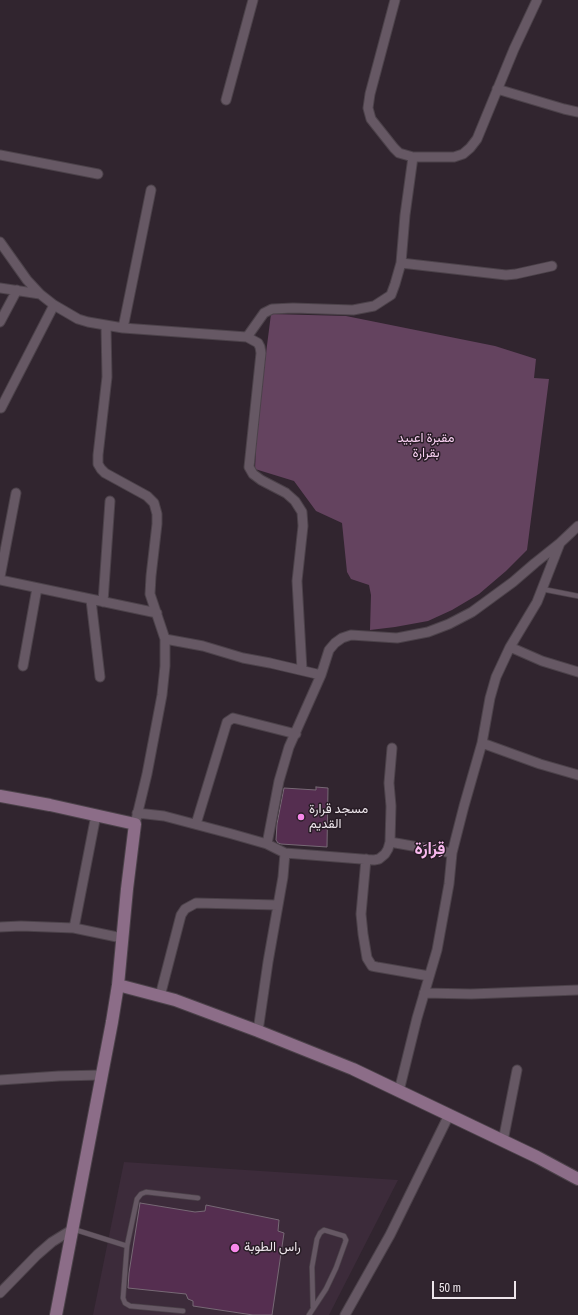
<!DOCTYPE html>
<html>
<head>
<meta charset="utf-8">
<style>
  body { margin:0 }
  #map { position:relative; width:578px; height:1315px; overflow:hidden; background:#31252f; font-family:"Archivo Narrow",sans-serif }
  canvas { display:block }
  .scale { position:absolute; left:432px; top:1281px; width:84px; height:18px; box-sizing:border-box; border:2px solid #ede5eb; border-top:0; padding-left:5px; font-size:12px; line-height:14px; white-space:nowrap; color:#ede5eb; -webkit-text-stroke:3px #271c25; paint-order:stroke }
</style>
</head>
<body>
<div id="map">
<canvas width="578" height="1315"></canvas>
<div class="scale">50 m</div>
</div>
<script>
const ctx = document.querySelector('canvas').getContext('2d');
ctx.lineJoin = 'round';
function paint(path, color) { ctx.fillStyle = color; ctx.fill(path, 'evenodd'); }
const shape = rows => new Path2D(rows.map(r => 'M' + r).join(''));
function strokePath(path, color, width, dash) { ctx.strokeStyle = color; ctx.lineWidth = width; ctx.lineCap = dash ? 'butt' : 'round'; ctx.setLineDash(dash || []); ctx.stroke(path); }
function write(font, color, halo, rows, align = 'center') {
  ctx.font = font + ' "Archivo Narrow",Vazirmatn,sans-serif'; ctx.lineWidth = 3; ctx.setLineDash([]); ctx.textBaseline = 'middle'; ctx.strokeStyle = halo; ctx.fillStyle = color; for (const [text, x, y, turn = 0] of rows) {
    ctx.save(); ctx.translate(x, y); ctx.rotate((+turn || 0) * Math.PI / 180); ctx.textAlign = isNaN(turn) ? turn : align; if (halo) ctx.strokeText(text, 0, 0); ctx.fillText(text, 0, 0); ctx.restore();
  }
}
const built = shape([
  [124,1162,398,1180,329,1315,93,1315]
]);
const green = shape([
  [271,314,346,316,495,346,536,359,534,378,549,379,527,550,506,571,479,594,452,610,428,621,395,627,370,630,371,595,369,585,351,579,347,572,342,523,316,511,294,481,255,469,257,424]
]);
const building = shape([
  [316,787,328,788,327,847,281,844,278,843,276,840,277,824,284,788,316,790,316,787],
  [140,1203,195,1212,205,1211,206,1205,279,1220,278,1231,284,1233,272,1315,253,1315,193,1306,193,1301,188,1299,186,1294,128,1288,129,1273,140,1203]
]);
const lane = shape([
  [542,589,578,596],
  [73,1229,127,1246],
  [183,1311,130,1306,125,1303,123,1298,127,1246,137,1199,141,1194,146,1192,198,1198],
  [309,1315,326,1289,336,1268,345,1243,346,1240,344,1236,324,1230,320,1233,317,1239,312,1267,313,1307]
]);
const street = shape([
  [497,89,564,109,578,112],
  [226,100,253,0],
  [0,155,98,174],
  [413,157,454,157,463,154,470,148,477,139,514,49,537,0],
  [0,242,27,280,40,294,54,305,78,319,88,322,123,328,247,337,258,343,260,347,261,353,249,467,253,474,261,480,286,493,295,501,302,512,303,526,297,581,302,670],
  [401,263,506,275,516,274,552,266],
  [0,288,40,294],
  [0,322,17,290],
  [106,326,107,377,98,455,98,464,101,469,105,473,147,496,154,503,157,514,157,524,151,576,150,594,165,639,165,666,162,695,147,774,135,824],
  [123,328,151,190],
  [247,337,264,313,272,309,293,308,353,310,374,306,391,295,395,284,401,263,405,215,413,157,399,153,394,148,371,119,368,108,370,94,395,0],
  [1,408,54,305],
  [0,577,16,493],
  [0,580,157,613],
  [91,600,100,677],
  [103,602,110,501],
  [165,639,203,646,243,658,270,663,321,675],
  [510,647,542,661,578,672],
  [23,666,37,588],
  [482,743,540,764,578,775],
  [137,813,164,816,232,834,267,844,285,853,374,860,379,859,385,854,388,849,390,842,391,806,389,783,392,748],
  [196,824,227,722,233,718,296,734],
  [390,842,452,853],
  [267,844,279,781,289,747,321,675,329,650,335,643,342,638,351,635,397,638,428,632,449,624,472,612,513,582,535,563,560,543,578,526],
  [366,859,361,914,363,934,367,958,372,966,377,967,429,976],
  [0,927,21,926,74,928,122,938],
  [74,928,96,815],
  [424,993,471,994,578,990],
  [160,996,181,915,185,909,196,903,278,905],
  [258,1031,268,962,283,877,285,853],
  [0,1080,59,1076,102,1075],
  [399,1091,417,1018,437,950,449,884,452,853,464,806,482,743,490,698,496,677,510,647,537,602,560,543],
  [503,1141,517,1070],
  [0,1293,37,1255,52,1242,73,1229],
  [345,1315,390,1235,449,1115]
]);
const secondary = shape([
  [0,796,50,805,135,824,127,889,118,985,112,1022,56,1315],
  [118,985,175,1000,258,1031,353,1069,537,1157,578,1179]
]);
const markers = [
  [301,817,4,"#f888ea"],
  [235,1248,5,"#f888ea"]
];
const parkNames = [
  ["مقبرة اعبيد",426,439],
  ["بقرارة",426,454]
];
const poiNames = [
  ["مسجد قرارة",309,810],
  ["القديم",309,825],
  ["راس الطوبة",244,1248]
];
const districtNames = [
  ["قِرَارَة",430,849]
];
paint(built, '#3c2b3a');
paint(green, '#64435f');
paint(building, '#552e50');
strokePath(building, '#776975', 1);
strokePath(lane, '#4c424a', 6);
strokePath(street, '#4c424a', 11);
strokePath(secondary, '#4c424a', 14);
strokePath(lane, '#665864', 4.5);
strokePath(street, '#665864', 9);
strokePath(secondary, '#8c6d88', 12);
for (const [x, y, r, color] of markers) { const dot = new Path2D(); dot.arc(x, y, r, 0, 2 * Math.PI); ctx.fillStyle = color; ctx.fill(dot); strokePath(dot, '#271c25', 1.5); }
write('13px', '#f8cff1', '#271c25', parkNames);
write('13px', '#ede5eb', '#271c25', poiNames, 'left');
write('bold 17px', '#f8b9ee', '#271c25', districtNames);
</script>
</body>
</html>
